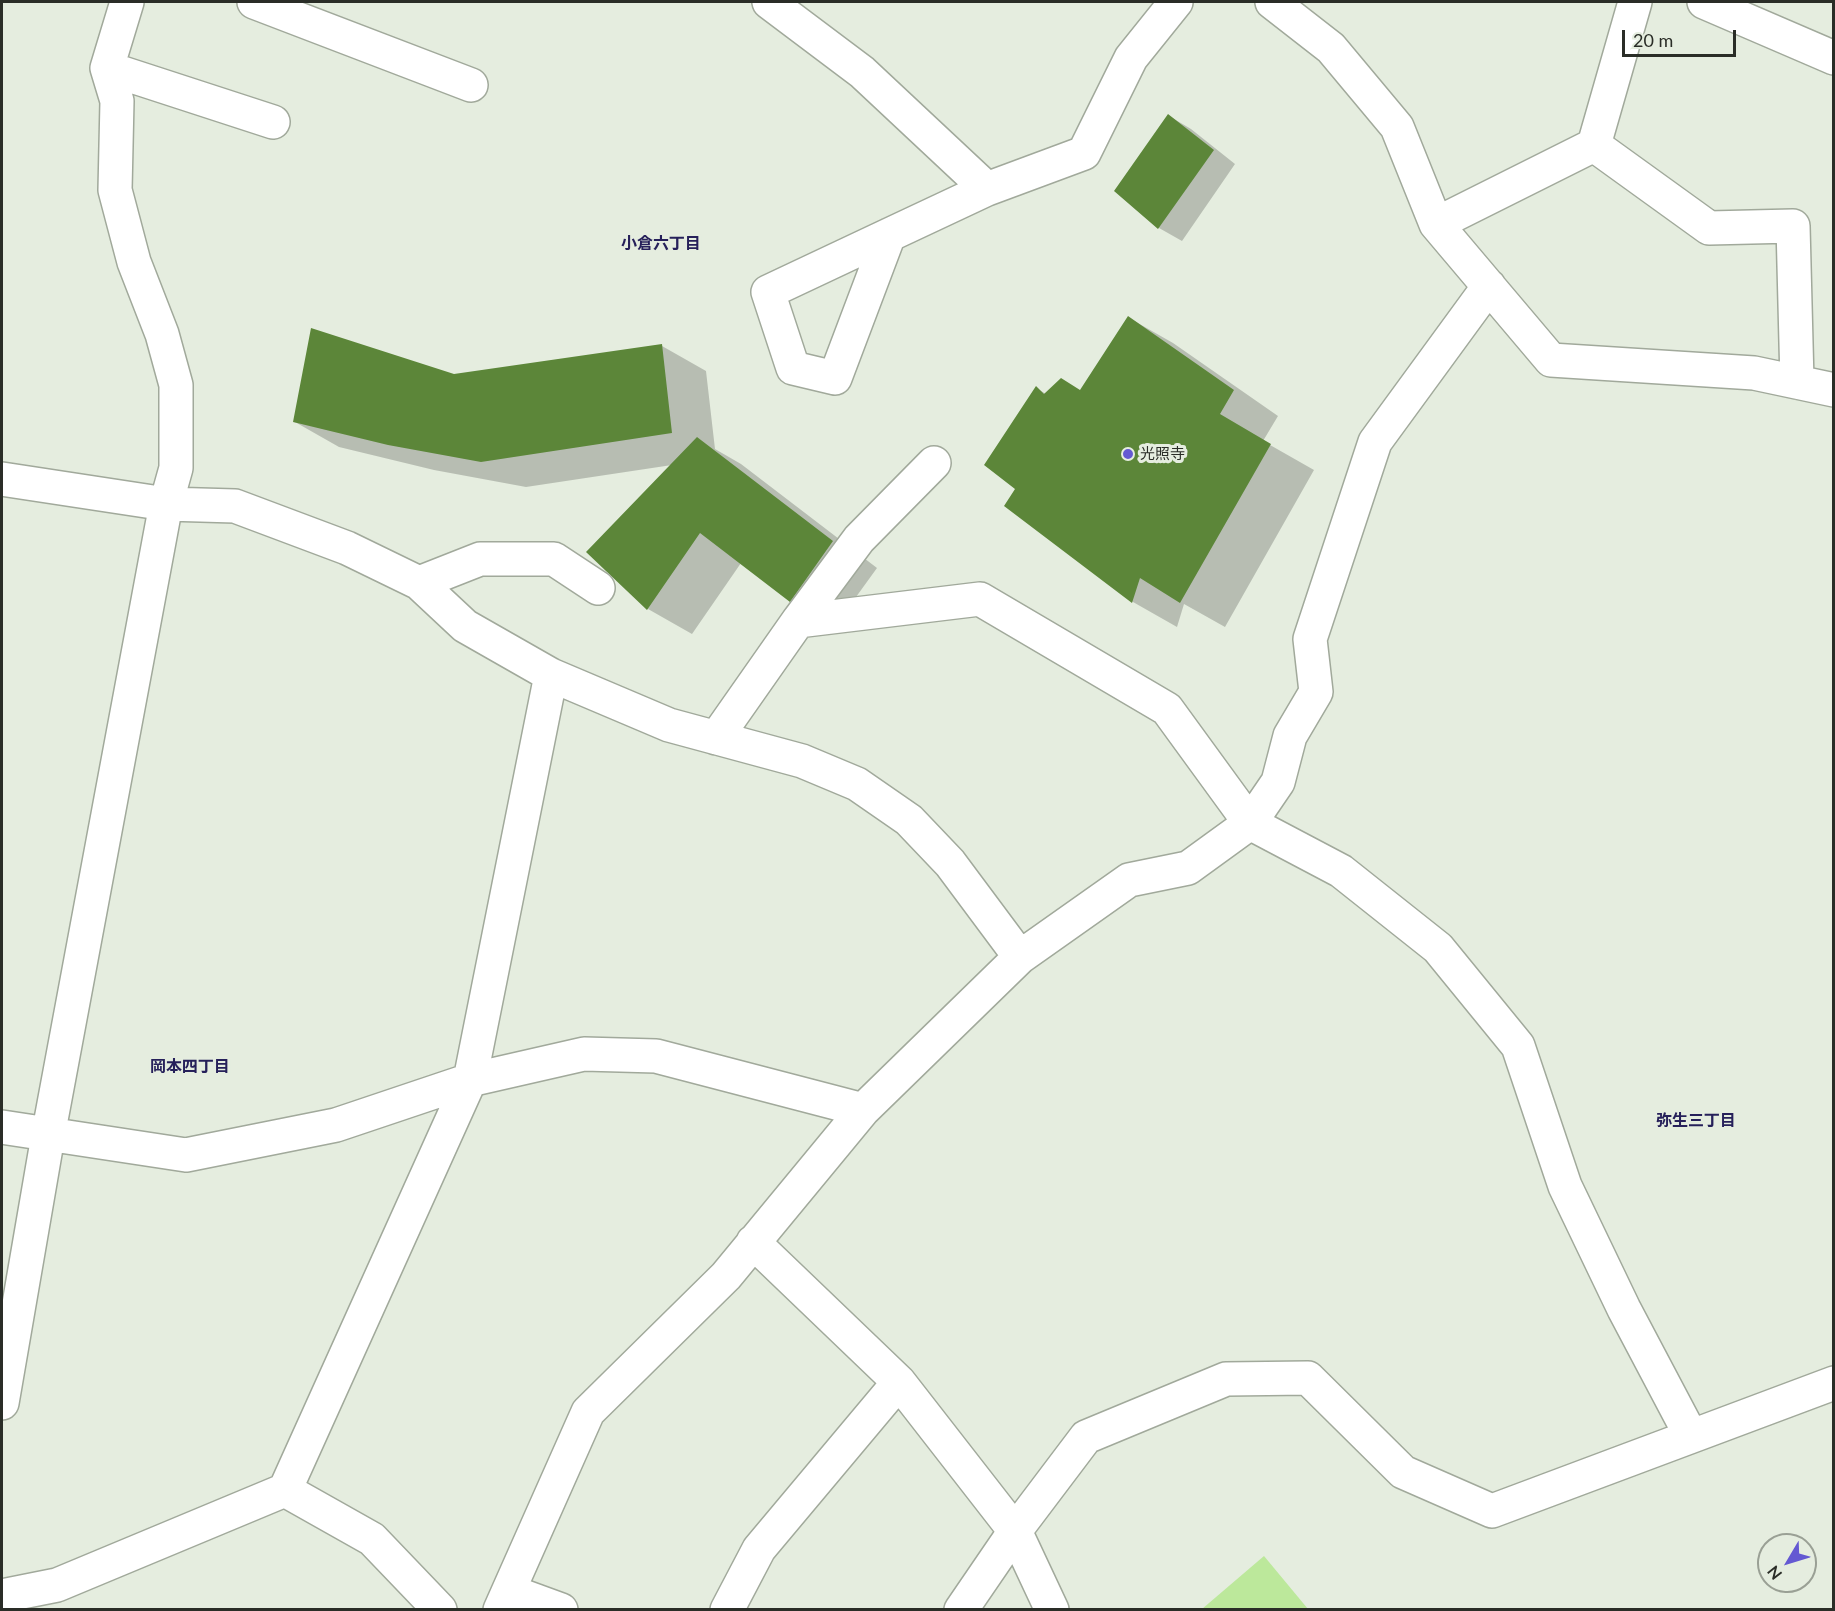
<!DOCTYPE html>
<html>
<head>
<meta charset="utf-8">
<style>
  body { margin:0 }
  #map { position:relative; width:1835px; height:1611px; overflow:hidden; background:#e5eddf; font-family:Lato,sans-serif }
  canvas { display:block }
  .frame { position:absolute; inset:0; border:3px solid #2a2d27; pointer-events:none }
  .north { position:absolute; left:1757px; top:1533px; width:60px; height:60px; box-sizing:border-box; background:#e5eddf; border:2px solid #9aa095; border-radius:50%; rotate:232deg; font-size:16px; font-weight:700; line-height:24px; text-align:center; color:#2a2d27 }
  .north::after { content:''; display:block; margin:auto; width:21px; height:27px; background:#6459d2; clip-path:polygon(50% 0,100% 100%,50% 72%,0 100%) }
  .scale { position:absolute; left:1622px; top:30px; width:114px; height:27px; box-sizing:border-box; border:3px solid #2a2d27; border-top:0; padding-left:8px; font-size:18px; line-height:21px; white-space:nowrap; color:#2a2d27; -webkit-text-stroke:4px #e5eddf; paint-order:stroke }
</style>
</head>
<body>
<div id="map">
<canvas width="1835" height="1611"></canvas>
<div class="frame"></div>
<div class="north">N</div>
<div class="scale">20 m</div>
</div>
<script>
const ctx = document.querySelector('canvas').getContext('2d');
ctx.lineJoin = 'round';
function paint(path, color) { ctx.fillStyle = color; ctx.fill(path, 'evenodd'); }
const shape = rows => new Path2D(rows.map(r => 'M' + r).join(''));
function strokePath(path, color, width, dash) { ctx.strokeStyle = color; ctx.lineWidth = width; ctx.lineCap = dash ? 'butt' : 'round'; ctx.setLineDash(dash || []); ctx.stroke(path); }
function write(font, color, halo, rows, align = 'center') {
  ctx.font = font + ' Lato,"Noto Sans JP",sans-serif'; ctx.lineWidth = 6; ctx.setLineDash([]); ctx.textBaseline = 'middle'; ctx.strokeStyle = halo; ctx.fillStyle = color; for (const [text, x, y, turn = 0] of rows) {
    ctx.save(); ctx.translate(x, y); ctx.rotate((+turn || 0) * Math.PI / 180); ctx.textAlign = isNaN(turn) ? turn : align; if (halo) ctx.strokeText(text, 0, 0); ctx.fillText(text, 0, 0); ctx.restore();
  }
}
const green = shape([
  [1264,1556,1308,1609,1202,1609]
]);
const shadow = shape([
  [1169,116,1191,129,1235,164,1182,241,1159,228,1116,191],
  [1129,318,1173,343,1278,416,1263,441,1314,470,1225,627,1184,604,1177,627,1133,602,1006,506,1017,489,1036,388,1046,394,1081,391],
  [662,346,706,371,715,449,741,464,877,568,835,626,791,601,741,563,692,634,648,609,672,465,526,487,434,470,339,447,295,422,454,376]
]);
const building = shape([
  [1168,114,1214,150,1158,229,1114,191],
  [1128,316,1234,390,1220,414,1271,444,1180,603,1140,578,1132,603,1004,506,1015,489,984,465,1036,386,1044,394,1061,378,1080,390],
  [311,328,454,374,662,344,672,433,481,462,388,445,293,422],
  [697,437,833,541,790,602,700,533,647,610,586,552]
]);
const minor = shape([
  [254,2,471,85],
  [769,2,862,72,987,189],
  [1272,2,1331,48,1397,127,1436,224,1551,360,1754,373,1834,390],
  [1704,2,1834,58],
  [107,68,273,122],
  [1594,145,1709,228,1793,226,1797,382],
  [1436,224,1594,145,1635,2],
  [889,235,835,378,793,368,768,292,889,235,987,189,1084,153,1131,58,1176,2],
  [2,479,166,504,235,506,347,548,419,583,465,626,551,675,669,725,802,761,857,784,909,820,950,863,1020,957],
  [419,583,480,559,554,559,598,588],
  [798,621,859,539,934,463],
  [716,738,798,621,980,599,1167,709,1250,823,1278,782,1290,736,1316,692,1310,639,1375,442,1489,286],
  [2,1127,186,1155,336,1125,470,1080,584,1054,656,1056,863,1110],
  [753,1242,899,1382,1015,1531,1052,1610],
  [2,1403,48,1136,166,504,176,468,176,385,162,334,134,262,115,190,117,101,107,68,127,2],
  [285,1490,470,1080,551,675],
  [509,1591,561,1610],
  [2,1596,57,1585,285,1490,372,1539,440,1610],
  [500,1610,588,1412,726,1276,863,1110,1020,957,1129,880,1188,868,1250,823,1341,871,1438,948,1518,1046,1565,1186,1624,1309,1690,1434],
  [727,1610,759,1549,899,1382],
  [961,1610,1015,1531,1086,1437,1226,1379,1308,1378,1403,1472,1492,1511,1834,1383]
]);
const markers = [
  [1128,454,6,"#6459d2"]
];
const poiNames = [
  ["光照寺",1140,454]
];
const neighbourhoodNames = [
  ["小倉六丁目",661,244],
  ["岡本四丁目",190,1067],
  ["弥生三丁目",1696,1121]
];
paint(green, '#bce89b');
paint(shadow, '#0003');
paint(building, '#5c8639');
strokePath(minor, '#a1a99b', 36);
strokePath(minor, '#fff', 33);
for (const [x, y, r, color] of markers) { const dot = new Path2D(); dot.arc(x, y, r, 0, 2 * Math.PI); ctx.fillStyle = color; ctx.fill(dot); strokePath(dot, '#e5eddf', 2); }
write('15px', '#2a2d27', '#e5eddf', poiNames, 'left');
write('bold 16px', '#26205a', '#e5eddf', neighbourhoodNames);
</script>
</body>
</html>
